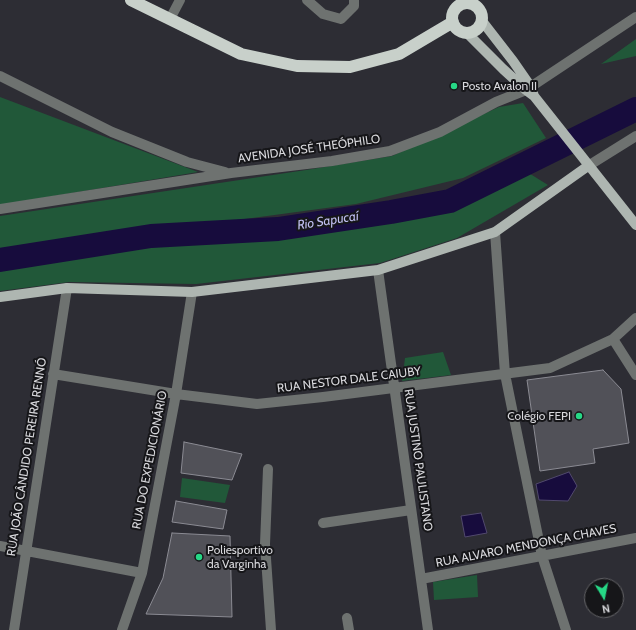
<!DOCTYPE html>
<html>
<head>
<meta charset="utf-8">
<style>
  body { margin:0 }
  #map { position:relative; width:636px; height:630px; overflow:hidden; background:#2d2d34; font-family:Cabin,sans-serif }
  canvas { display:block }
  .north { position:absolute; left:584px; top:578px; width:40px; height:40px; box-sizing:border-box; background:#161619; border:1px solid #646467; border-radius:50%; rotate:170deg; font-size:11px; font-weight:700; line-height:16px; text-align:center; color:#d8d8dc }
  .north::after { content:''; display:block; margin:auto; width:14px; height:18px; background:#26d886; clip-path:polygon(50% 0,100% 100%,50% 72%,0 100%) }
</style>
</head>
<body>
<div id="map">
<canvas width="636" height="630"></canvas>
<div class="north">N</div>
</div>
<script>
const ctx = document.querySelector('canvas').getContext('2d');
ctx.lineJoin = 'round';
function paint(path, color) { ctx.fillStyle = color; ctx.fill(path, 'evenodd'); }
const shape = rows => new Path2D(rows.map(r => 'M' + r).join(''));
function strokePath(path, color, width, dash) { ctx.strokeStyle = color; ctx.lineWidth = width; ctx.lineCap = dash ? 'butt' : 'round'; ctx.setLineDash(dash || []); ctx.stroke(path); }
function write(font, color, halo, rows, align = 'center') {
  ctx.font = font + ' Cabin,sans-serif'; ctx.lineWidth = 4; ctx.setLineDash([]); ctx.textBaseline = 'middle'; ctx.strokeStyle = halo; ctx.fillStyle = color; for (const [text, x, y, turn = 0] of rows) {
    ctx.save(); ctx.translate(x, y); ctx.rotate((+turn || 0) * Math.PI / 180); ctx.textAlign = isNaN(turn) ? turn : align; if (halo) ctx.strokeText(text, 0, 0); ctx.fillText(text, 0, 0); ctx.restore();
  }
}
const green = shape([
  [636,39,636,56,601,64],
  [0,97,198,172,0,205],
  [523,103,546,138,463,178,356,204,0,252,0,216,306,170,392,156,499,107],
  [527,172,548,185,457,238,380,263,196,284,69,282,0,291,0,265,148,242,276,233,453,207],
  [443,352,451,375,402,381,405,358],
  [182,478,230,485,225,503,180,497],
  [477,575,478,597,434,600,433,582]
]);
const water = shape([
  [569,472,577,486,568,501,539,500,536,484,569,472],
  [481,513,487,533,465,537,461,516,481,513]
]);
const river = shape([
  [0,260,151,236,278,229,391,212,450,201,636,109]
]);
const building = shape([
  [603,370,621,389,629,443,593,449,595,463,540,471,527,380,603,370],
  [184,442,242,454,232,480,181,473,184,442],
  [176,501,227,510,223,529,172,522,176,501],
  [172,533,230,536,232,617,146,614,163,578,172,533]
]);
const minor = shape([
  [307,0,323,14,341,19,354,6,354,0],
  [170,19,180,0],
  [0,76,112,132,187,162,225,172],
  [588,166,636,136],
  [0,209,231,173,332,161,390,151,440,132,496,102,526,90,636,17],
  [495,232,505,374,542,556,566,630],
  [378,270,428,630],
  [613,339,636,375],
  [53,374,176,394,257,404,323,397,550,368,613,339,636,318],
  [268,469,265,544,271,630],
  [323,523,411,510],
  [0,546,142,573],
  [421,579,636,538],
  [347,618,349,630],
  [14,630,67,288],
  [122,630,142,573,176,394,192,292]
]);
const major = shape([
  [482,21,513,61,531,87,534,96],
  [467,33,503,69,526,90,534,96,636,225],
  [0,297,67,288,192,292,378,270,495,232,588,166]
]);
const highway = shape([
  [131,0,241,54,297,66,350,67,399,54,453,22],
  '452 18a15 15 0 1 1 30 0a15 15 0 1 1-30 0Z'
]);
const markers = [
  [454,86,4,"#26d886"],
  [579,416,4,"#26d886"],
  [199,557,4,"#26d886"]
];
const poiNames = [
  ["Posto Avalon II",462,86],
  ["Colégio FEPI",571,416,"right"],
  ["Poliesportivo",207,550],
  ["da Varginha",207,564]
];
const streetNames = [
  ["AVENIDA JOSÉ THEÓPHILO",309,149,-8],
  ["RUA NESTOR DALE CAIUBY",349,380,-7],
  ["RUA JOÃO CÂNDIDO PEREIRA RENNÓ",27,457,-81],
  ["RUA DO EXPEDICIONÁRIO",150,460,-79],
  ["RUA JUSTINO PAULISTANO",418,460,82],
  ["RUA ALVARO MENDONÇA CHAVES",526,546,-11]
];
const waterNames = [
  ["Rio Sapucaí",328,221,-9]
];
paint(green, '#215839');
paint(water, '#170c3d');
strokePath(water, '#51496d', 1);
strokePath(river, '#170c3d', 24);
paint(building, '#515158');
strokePath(building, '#8b8b93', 1);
strokePath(minor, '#6e7270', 10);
strokePath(major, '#aeb6b1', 10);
strokePath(highway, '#c8d0ca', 12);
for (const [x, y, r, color] of markers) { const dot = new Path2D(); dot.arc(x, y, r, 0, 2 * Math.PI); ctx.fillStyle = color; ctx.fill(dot); strokePath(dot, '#161619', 1.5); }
write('12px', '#d8d8dc', '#161619', poiNames, 'left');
write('12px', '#d8d8dc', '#161619', streetNames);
write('italic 13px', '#c1c0f2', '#161619', waterNames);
</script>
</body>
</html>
